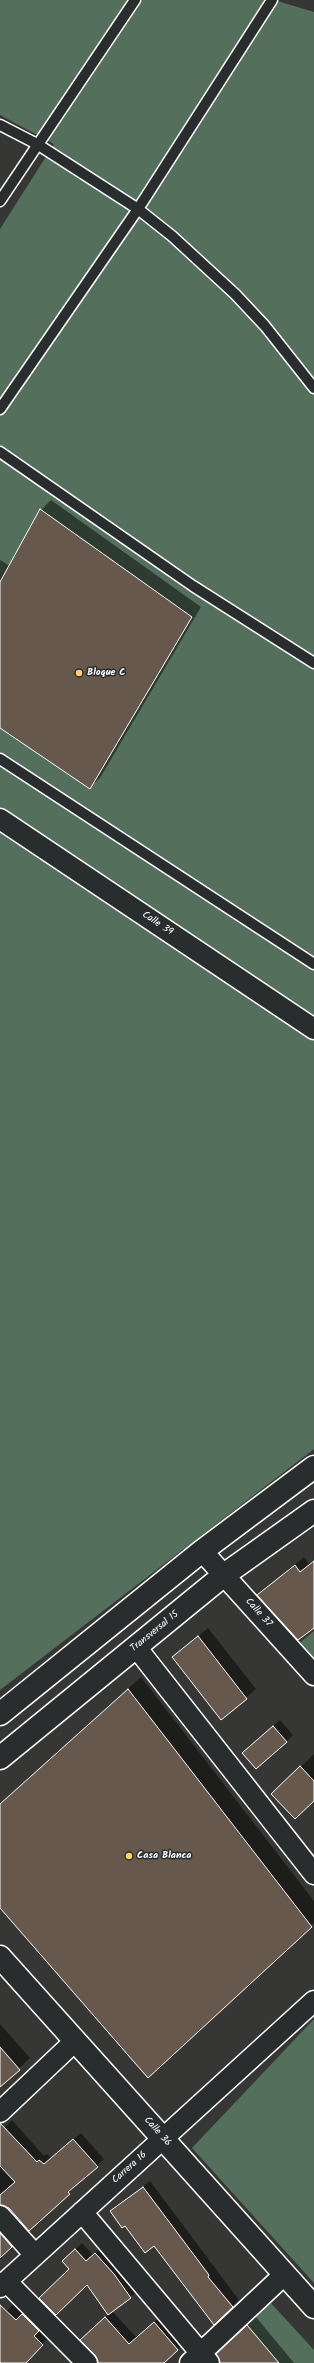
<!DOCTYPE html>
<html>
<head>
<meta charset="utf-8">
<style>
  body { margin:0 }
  canvas { display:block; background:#363634 }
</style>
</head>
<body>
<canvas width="314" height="2363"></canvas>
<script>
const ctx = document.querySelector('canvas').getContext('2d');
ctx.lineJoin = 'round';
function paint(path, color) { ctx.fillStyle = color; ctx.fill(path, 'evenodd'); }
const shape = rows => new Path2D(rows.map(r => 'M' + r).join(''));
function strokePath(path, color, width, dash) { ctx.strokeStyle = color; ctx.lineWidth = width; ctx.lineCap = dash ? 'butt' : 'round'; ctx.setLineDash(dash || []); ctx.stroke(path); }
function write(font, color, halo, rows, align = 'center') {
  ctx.font = font + ' Kalam,sans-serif'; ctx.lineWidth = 3; ctx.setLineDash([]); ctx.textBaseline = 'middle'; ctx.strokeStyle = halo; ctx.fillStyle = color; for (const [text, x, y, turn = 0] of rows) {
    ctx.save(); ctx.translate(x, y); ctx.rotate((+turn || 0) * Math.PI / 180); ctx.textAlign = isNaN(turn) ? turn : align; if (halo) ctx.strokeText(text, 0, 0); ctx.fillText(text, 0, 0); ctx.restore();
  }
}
const green = shape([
  [0,0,274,0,314,12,314,1449,0,1690,0,229,54,144,0,115],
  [314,1631,314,1664,297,1645],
  [314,2019,314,2283,192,2148],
  [269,2301,314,2350,314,2363,203,2363]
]);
const shadow = shape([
  [51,500,201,607,100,778,90,787,0,727,0,560,10,566,41,510],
  [304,1557,309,1564,314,1560,314,1627,258,1595],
  [208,1628,256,1689,221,1719,173,1657],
  [141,1677,314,1901,314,1923,148,2076,0,1906,0,1804],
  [280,1720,293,1735,286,1742,250,1746],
  [314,1754,314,1799,273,1794],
  [0,2024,30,2058,0,2086],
  [12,2120,44,2156,47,2154,51,2158,81,2133,104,2159,29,2230,0,2197,0,2132],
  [150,2181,239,2300,232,2307,125,2224,111,2211],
  [0,2229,19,2241,0,2259],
  [82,2243,93,2255,102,2247,138,2291,112,2311,137,2338,161,2316,184,2343,163,2363,99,2363,88,2333,109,2314,87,2284,63,2261],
  [13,2304,23,2314,30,2308,49,2337,25,2363,0,2363,0,2317],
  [256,2317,294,2363,221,2363,226,2346]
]);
const building = shape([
  [40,509,192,617,90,789,0,728,0,582,40,509],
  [314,1561,314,1628,298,1640,257,1595,295,1565,300,1572,314,1561],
  [198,1636,247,1699,221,1720,172,1657,198,1636],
  [128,1689,312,1927,148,2078,0,1908,0,1804,128,1689],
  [273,1726,287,1742,256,1769,242,1753,273,1726],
  [300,1766,314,1781,314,1801,295,1819,271,1794,300,1766],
  [0,2047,20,2070,0,2087,0,2047],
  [0,2123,37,2162,39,2160,44,2164,73,2139,98,2167,68,2192,70,2194,29,2231,9,2208,0,2205,0,2195,15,2182,0,2166,0,2123],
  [143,2187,209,2275,208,2277,233,2307,214,2325,154,2246,145,2253,125,2226,122,2228,110,2211,143,2187],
  [0,2233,12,2247,0,2258,0,2233],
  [75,2249,86,2261,95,2253,114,2274,131,2298,108,2315,87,2285,56,2315,39,2298,69,2269,62,2261,75,2249],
  [0,2305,16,2320,22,2314,39,2331,34,2336,43,2345,26,2363,0,2363,0,2305],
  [105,2317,129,2344,154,2322,178,2350,164,2363,98,2363,95,2355,80,2340,105,2317],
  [247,2325,279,2363,220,2363,216,2354,247,2325]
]);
const lane = shape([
  [0,125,37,144,138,209,172,236,235,294,265,326,314,388],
  [0,201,135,0],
  [0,409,138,209,272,0],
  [0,452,193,586,314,663],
  [0,759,314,964]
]);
const street = shape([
  [0,819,314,1029],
  [202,1551,314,1675],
  [136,1647,314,1874],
  [0,2112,75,2041],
  [82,2212,209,2363],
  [0,2216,35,2255],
  [6,2281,87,2363],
  [0,2287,314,2001],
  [190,2363,285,2274]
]);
const secondary = shape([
  [0,1714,202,1551,314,1467],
  [0,1758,224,1575,314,1511],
  [0,1957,314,2307]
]);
const markers = [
  [79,673,4,"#ffd166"],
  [129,1856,4,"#ffd166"]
];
const poiNames = [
  ["Bloque C",87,673],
  ["Casa Blanca",137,1856]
];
const streetNames = [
  ["Calle 39",157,924,34],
  ["Calle 37",258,1613,48],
  ["Transversal 15",155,1632,-39],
  ["Calle 36",157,2132,48],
  ["Carrera 16",130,2168,-42]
];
paint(green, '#556f5d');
paint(shadow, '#0007');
paint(building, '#66584d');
strokePath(building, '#fff', 1);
strokePath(lane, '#fff', 13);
strokePath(street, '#fff', 23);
strokePath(secondary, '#fff', 25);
strokePath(lane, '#2a2d2e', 10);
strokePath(street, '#2a2d2e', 20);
strokePath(secondary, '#2a2d2e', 22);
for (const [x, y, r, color] of markers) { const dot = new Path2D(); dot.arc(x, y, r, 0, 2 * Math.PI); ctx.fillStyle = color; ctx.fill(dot); strokePath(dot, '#2a2d2e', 1.5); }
write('bold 10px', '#fff', '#2a2d2e', poiNames, 'left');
write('10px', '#fff', '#2a2d2e', streetNames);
</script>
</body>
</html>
